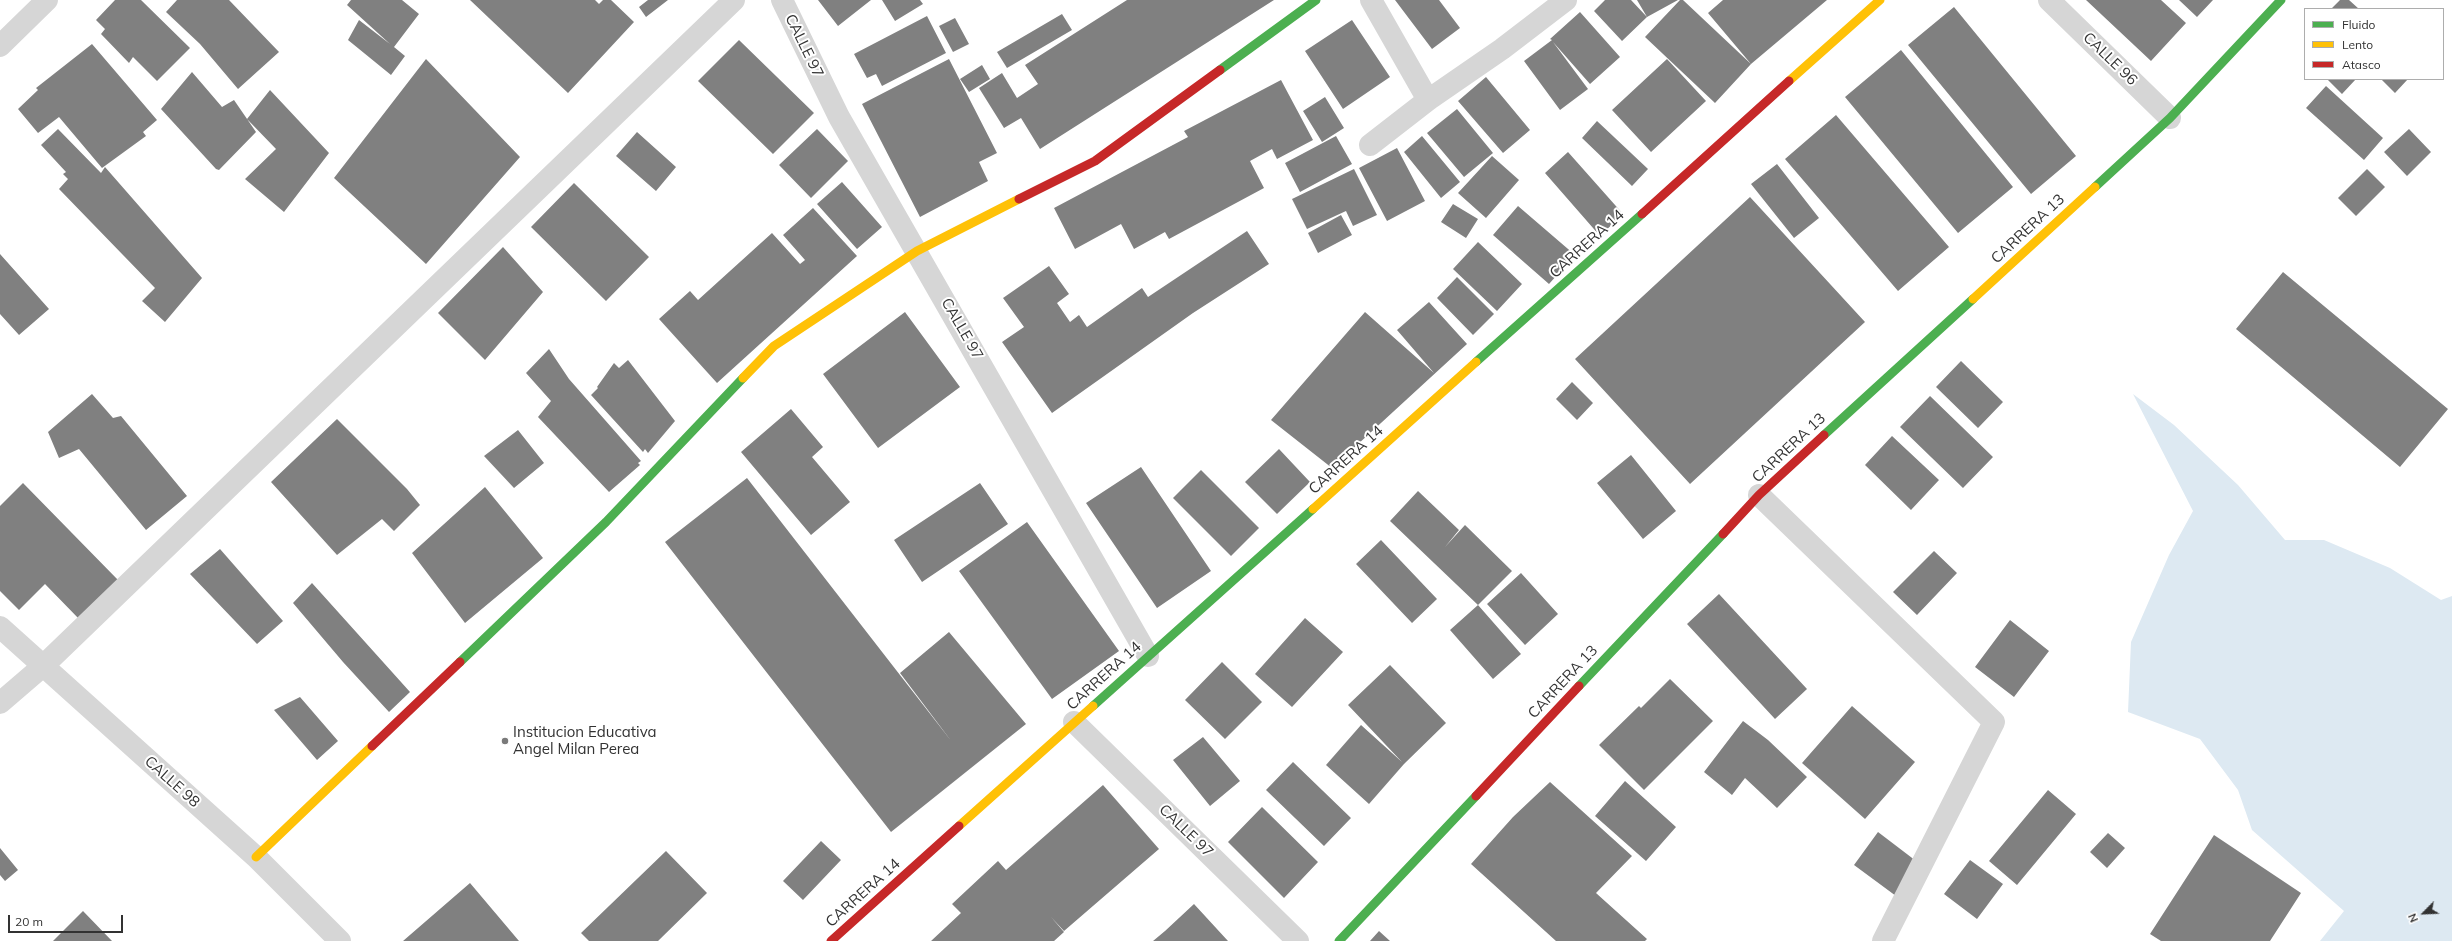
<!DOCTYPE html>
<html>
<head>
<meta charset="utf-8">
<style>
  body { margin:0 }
  #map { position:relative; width:2452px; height:941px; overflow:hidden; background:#fff; font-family:Mulish,sans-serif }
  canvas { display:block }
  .legend { position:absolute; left:2304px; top:8px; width:140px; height:72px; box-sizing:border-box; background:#fff; border:1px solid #adadad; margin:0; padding:5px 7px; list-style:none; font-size:12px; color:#323232 }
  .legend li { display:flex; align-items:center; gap:8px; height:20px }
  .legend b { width:20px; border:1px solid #adadad }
  .north { position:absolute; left:2404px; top:893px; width:40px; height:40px; -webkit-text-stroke:3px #fff; paint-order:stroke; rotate:246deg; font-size:11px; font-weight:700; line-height:16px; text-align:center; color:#323232 }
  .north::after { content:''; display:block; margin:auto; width:14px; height:18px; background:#323232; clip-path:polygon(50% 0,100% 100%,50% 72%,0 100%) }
  .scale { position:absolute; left:8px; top:915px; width:115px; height:18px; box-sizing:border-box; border:2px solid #323232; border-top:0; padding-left:5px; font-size:12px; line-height:14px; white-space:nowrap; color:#323232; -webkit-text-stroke:3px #fff; paint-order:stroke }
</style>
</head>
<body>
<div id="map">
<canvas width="2452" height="941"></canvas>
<ul class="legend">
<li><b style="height:5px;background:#4caf50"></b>Fluido</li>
<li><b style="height:5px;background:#ffc107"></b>Lento</li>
<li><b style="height:5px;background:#c62828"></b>Atasco</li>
</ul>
<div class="north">N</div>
<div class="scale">20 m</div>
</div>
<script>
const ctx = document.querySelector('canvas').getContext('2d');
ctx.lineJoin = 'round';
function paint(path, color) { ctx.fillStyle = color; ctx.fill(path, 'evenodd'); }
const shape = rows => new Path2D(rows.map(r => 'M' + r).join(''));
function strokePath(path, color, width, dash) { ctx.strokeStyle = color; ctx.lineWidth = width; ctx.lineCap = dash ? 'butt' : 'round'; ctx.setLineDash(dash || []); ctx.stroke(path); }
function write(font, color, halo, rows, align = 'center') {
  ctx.font = font + ' Mulish,sans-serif'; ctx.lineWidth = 4; ctx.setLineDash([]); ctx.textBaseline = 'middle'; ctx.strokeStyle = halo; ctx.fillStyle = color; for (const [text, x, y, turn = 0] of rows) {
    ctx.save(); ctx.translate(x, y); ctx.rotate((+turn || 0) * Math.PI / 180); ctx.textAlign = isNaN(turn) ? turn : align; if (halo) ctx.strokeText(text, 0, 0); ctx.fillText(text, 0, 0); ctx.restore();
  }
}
const water = shape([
  [2133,394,2174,425,2238,485,2285,540,2324,540,2390,568,2441,600,2452,596,2452,941,2320,941,2344,911,2252,830,2238,790,2200,739,2128,712,2131,642,2169,555,2193,511]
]);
const building = shape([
  [115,0,141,0,190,48,157,81,133,57,129,63,101,34,105,29,96,20],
  [177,0,229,0,279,52,238,89,200,44,166,12],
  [351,0,402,0,419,14,394,47,405,56,391,75,348,40,359,20,390,44,347,5],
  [470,0,595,0,599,4,603,0,611,0,634,22,568,93],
  [648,0,668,0,646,17,639,7],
  [818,0,871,0,838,26],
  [882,0,920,0,923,4,895,21],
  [1127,0,1274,0,1040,149,1021,118,1004,128,979,88,1002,73,1017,98,1038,84,1025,65],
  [1395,0,1439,0,1460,28,1432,49],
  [1605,0,1631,0,1647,17,1637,0,1678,0,1647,17,1622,41,1594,11],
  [1680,0,1683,0,1751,64,1708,13,1723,0,1827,0,1751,64,1715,103,1645,37],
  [2086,0,2161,0,2186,23,2151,61],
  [2179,0,2213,0,2197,17],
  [2340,0,2349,0,2359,9,2331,9],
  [1954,7,2076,156,2031,194,1908,45],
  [1580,12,1620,57,1590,84,1553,42,1588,89,1560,110,1524,61,1552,40,1550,39],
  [1062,14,1072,30,1007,68,997,52],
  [927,16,946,53,882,86,876,74,867,78,854,54],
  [955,18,969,44,953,52,939,26],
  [1352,20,1390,77,1343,109,1305,51],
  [739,40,814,113,773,154,698,81],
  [92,44,157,120,143,132,146,136,102,168,59,117,38,133,18,109,38,90,36,88],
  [1901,50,2013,187,1958,233,1845,97],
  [426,59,520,157,426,264,334,178],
  [949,59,997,153,979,162,988,181,920,217,862,104],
  [1667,59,1706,101,1651,152,1612,110],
  [982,65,990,79,969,92,960,79],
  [192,72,222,107,234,100,256,132,219,170,216,169,161,109],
  [1486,77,1530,130,1503,153,1458,101],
  [2327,79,2356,79,2342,94],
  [2381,79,2408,79,2395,93],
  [1281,80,1313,140,1277,159,1272,149,1250,161,1264,188,1169,239,1165,232,1134,249,1121,224,1075,249,1054,208,1188,137,1184,131],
  [2326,86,2383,138,2364,160,2306,108],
  [270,90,329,153,284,212,245,179,276,149,247,119],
  [1325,97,1344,128,1322,142,1303,111],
  [1457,109,1493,153,1464,177,1427,133],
  [1836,115,1949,247,1898,291,1785,159],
  [1597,121,1648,169,1632,186,1582,138],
  [58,129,101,173,105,167,202,278,165,322,142,301,155,288,59,189,68,179,63,174,66,172,41,145],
  [817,129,848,161,811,198,779,165],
  [2409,129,2431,152,2407,176,2384,152],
  [637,132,676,167,656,191,616,156],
  [1336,136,1352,164,1300,192,1285,163],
  [1422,136,1460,182,1441,198,1404,152],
  [1397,148,1425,201,1387,221,1359,168],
  [1568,152,1623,214,1600,236,1545,173],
  [1492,156,1519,180,1486,218,1458,193],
  [1777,164,1819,218,1794,238,1751,184],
  [1354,169,1377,215,1353,226,1346,211,1307,229,1292,199],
  [2367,169,2385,187,2356,216,2338,198],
  [842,182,882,227,857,249,817,204],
  [574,183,649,257,606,301,531,227],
  [1750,197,1865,322,1690,484,1575,359],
  [1453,204,1478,219,1466,238,1441,222],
  [1518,206,1575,255,1549,284,1493,235],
  [813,208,857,256,717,383,659,319,690,291,698,300,772,233,800,264,805,260,783,235],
  [1341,215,1352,235,1318,253,1308,233],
  [1247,231,1269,264,1193,313,1052,413,1002,342,1024,327,1003,298,1049,266,1069,294,1057,303,1070,322,1079,315,1087,327,1142,288,1148,297],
  [1478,242,1522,284,1497,311,1453,269],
  [503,247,543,292,485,360,438,313],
  [0,254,49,309,19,335,0,314],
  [2283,272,2448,409,2400,467,2236,329],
  [1457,277,1494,314,1473,335,1437,298],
  [1429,302,1467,344,1332,468,1271,420,1365,312,1434,373,1397,330],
  [905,312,960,387,878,448,823,374],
  [549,349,569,379,641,461,638,463,640,465,609,492,538,417,551,401,526,373],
  [628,360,675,421,648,453,645,449,643,452,591,395,598,388,597,387,614,363,619,368],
  [1961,361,2003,402,1978,428,1936,387],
  [1572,382,1593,403,1577,420,1556,399],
  [92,394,113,418,121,416,187,496,146,530,79,449,59,458,48,432],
  [1930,396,1993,457,1963,488,1900,427],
  [791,409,823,447,812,457,850,502,811,535,741,452],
  [337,419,407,489,420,505,394,531,382,519,337,555,271,482],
  [518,430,544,463,514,488,484,456],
  [1892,436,1939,480,1911,510,1865,465],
  [1279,449,1310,482,1277,514,1245,482],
  [1631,455,1676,511,1643,539,1597,483],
  [1141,467,1211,571,1157,608,1086,503],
  [1201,470,1259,528,1231,556,1173,498],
  [747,478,952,742,900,673,949,632,1026,724,891,832,665,542],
  [23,483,118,580,79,619,45,584,19,610,0,591,0,506],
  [980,483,1008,524,922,582,894,540],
  [485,487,543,558,465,623,412,553],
  [1418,491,1459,530,1445,547,1465,525,1512,571,1478,605,1390,521],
  [1027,522,1119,651,1052,699,959,571],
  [1381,540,1437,599,1412,623,1356,564],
  [220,549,283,621,257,644,190,574],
  [1934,551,1957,573,1917,615,1893,592],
  [1521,573,1558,614,1525,645,1487,604],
  [312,583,410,692,389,712,343,662,293,603],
  [1719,594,1807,689,1775,719,1687,624],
  [1478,605,1521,654,1493,679,1450,630],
  [1305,618,1343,652,1292,707,1255,674],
  [2010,620,2049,651,2014,697,1975,667],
  [1222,662,1262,702,1225,739,1185,700],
  [1390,665,1446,723,1404,764,1369,804,1326,765,1361,725,1402,762,1348,705],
  [1670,679,1713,721,1644,790,1599,745,1639,706,1641,708],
  [300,697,338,741,317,760,274,710],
  [1852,706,1915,762,1865,819,1802,763],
  [1743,721,1768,740,1807,777,1777,808,1745,778,1732,795,1704,772],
  [1203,737,1240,781,1210,806,1173,760],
  [1293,762,1351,818,1324,846,1266,790],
  [1625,781,1676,827,1646,861,1595,816],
  [1550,782,1632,856,1596,893,1647,939,1645,941,1556,941,1471,864,1513,817],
  [1103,785,1159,849,1064,931,1051,917,1064,932,1054,941,931,941,961,913,952,904,998,861,1006,870],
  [2048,790,2076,814,2017,885,1989,861],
  [1262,807,1318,862,1284,898,1228,842],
  [1878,832,1920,864,1896,896,1854,865],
  [2108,833,2125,848,2107,868,2090,852],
  [2214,835,2301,893,2270,941,2161,941,2150,934],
  [821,841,841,860,803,900,783,881],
  [0,848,18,870,5,881,0,875],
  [666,851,707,893,658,941,589,941,581,933],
  [1970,860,2003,884,1977,919,1944,894],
  [470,883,519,941,403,941],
  [1194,904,1228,941,1153,941,1165,931],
  [83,911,112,941,53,941],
  [1379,931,1390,941,1370,941]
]);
const street = shape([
  [782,0,839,117,1148,656],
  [1371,0,1428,100],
  [2049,0,2170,118],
  [0,46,47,0],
  [1370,145,1428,100,1502,49,1566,0],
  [1759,495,1994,722,1883,941],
  [0,627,256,857,340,941],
  [0,703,43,666,734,0],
  [1074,722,1298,941]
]);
const fast = shape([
  [1220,70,1316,0],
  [2095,187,2170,118,2281,0],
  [1476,362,1642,214],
  [1824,435,1973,299],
  [460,662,606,522,743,378],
  [1579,686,1723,534],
  [1093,706,1313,509],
  [1339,941,1476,796]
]);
const slow = shape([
  [1789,81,1880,0],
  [1973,299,2095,187],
  [743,378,774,346,917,251,1019,199],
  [1313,509,1476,362],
  [959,826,1093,706],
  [256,857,372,746]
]);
const jam = shape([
  [1019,199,1095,161,1220,70],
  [1642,214,1789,81],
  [1723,534,1759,495,1824,435],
  [372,746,460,662],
  [1476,796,1579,686],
  [831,941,959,826]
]);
const markers = [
  [505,741,4,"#7a7a7a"]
];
const streetNames = [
  ["CALLE 97",804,46,64],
  ["CALLE 96",2110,59,44],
  ["CARRERA 13",2028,229,-43],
  ["CARRERA 14",1587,244,-42],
  ["CALLE 97",962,329,60],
  ["CARRERA 13",1789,448,-43],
  ["CARRERA 14",1346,460,-42],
  ["CARRERA 14",1104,676,-42],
  ["CARRERA 13",1563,682,-47],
  ["CALLE 98",172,782,42],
  ["CALLE 97",1186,831,44],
  ["CARRERA 14",863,893,-42]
];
const poiNames = [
  ["Institucion Educativa",513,732],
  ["Angel Milan Perea",513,749]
];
paint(water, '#dde9f2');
paint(building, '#808080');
strokePath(street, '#d6d6d6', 22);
strokePath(fast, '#4caf50', 9);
strokePath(slow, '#ffc107', 9);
strokePath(jam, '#c62828', 9);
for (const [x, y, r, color] of markers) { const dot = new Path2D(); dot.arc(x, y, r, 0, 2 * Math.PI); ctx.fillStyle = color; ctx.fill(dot); strokePath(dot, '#fff', 1.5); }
write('15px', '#323232', '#fff', streetNames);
write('15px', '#323232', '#fff', poiNames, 'left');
</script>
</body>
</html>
